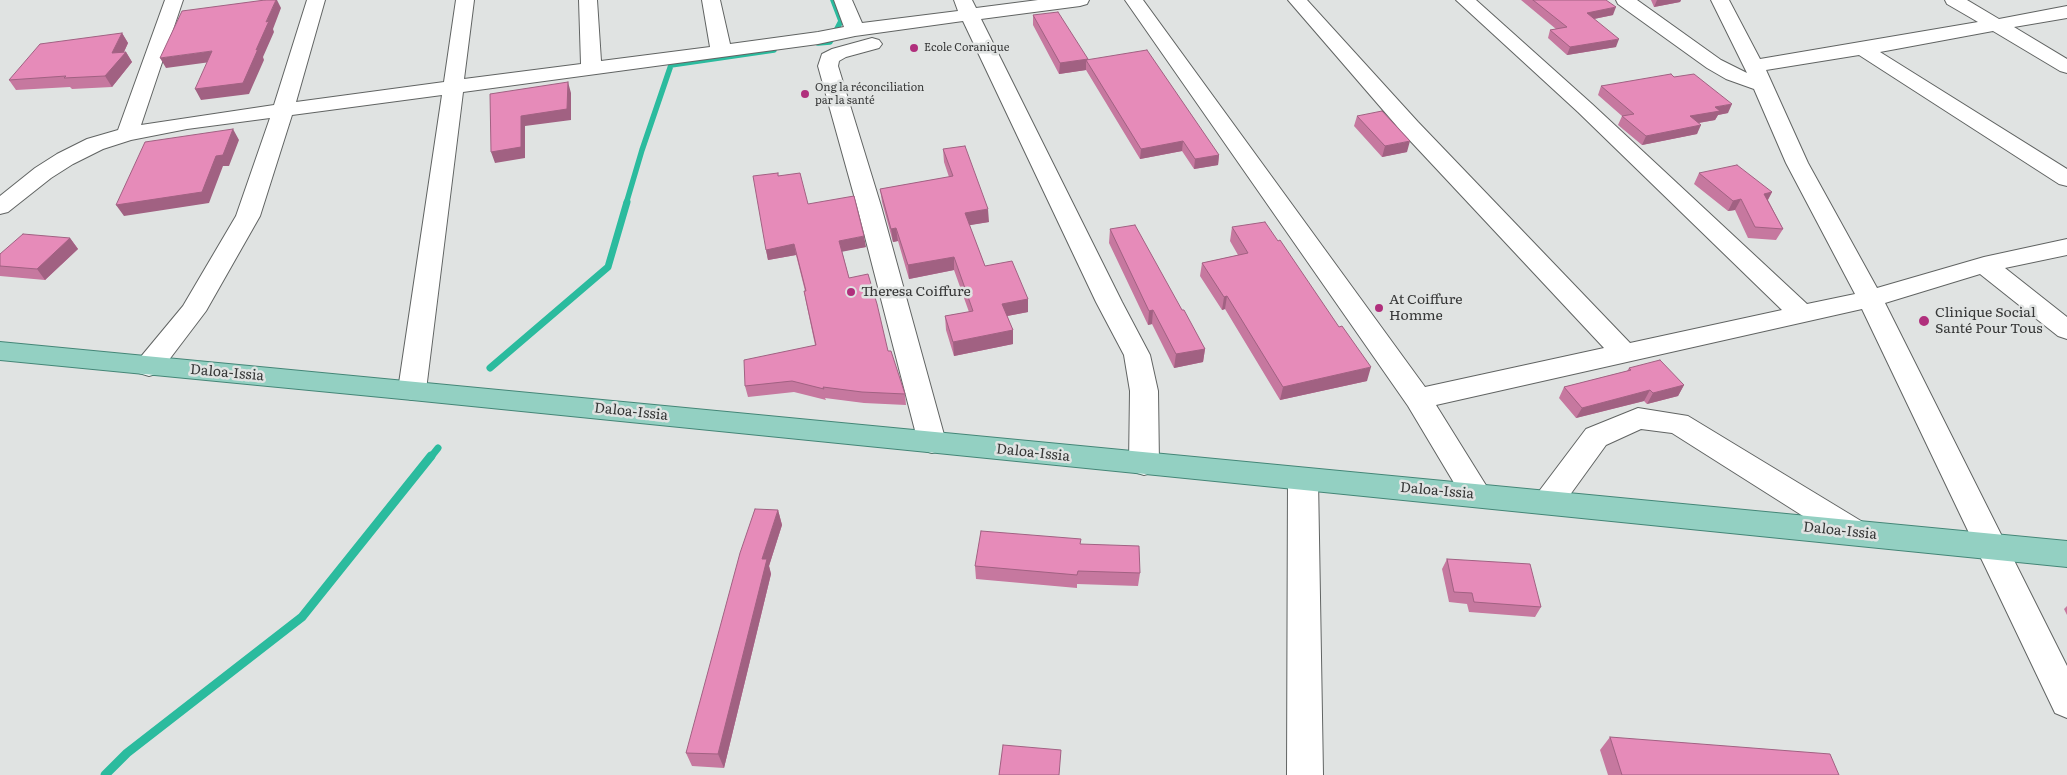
<!DOCTYPE html>
<html>
<head>
<meta charset="utf-8">
<style>
  body { margin:0 }
  canvas { display:block; background:#e0e3e2 }
</style>
</head>
<body>
<canvas width="2067" height="775"></canvas>
<script>
const ctx = document.querySelector('canvas').getContext('2d');
ctx.lineJoin = 'round';
const shape = rows => new Path2D(rows.map(r => 'M' + r).join(''));
function strokePath(path, color, width, dash) { ctx.strokeStyle = color; ctx.lineWidth = width; ctx.lineCap = dash ? 'butt' : 'round'; ctx.setLineDash(dash || []); ctx.stroke(path); }
function paint(path, color) { ctx.fillStyle = color; ctx.fill(path, 'evenodd'); }
function write(font, color, halo, rows, align = 'center') {
  ctx.font = font + ' Literata,serif'; ctx.lineWidth = 5; ctx.setLineDash([]); ctx.textBaseline = 'middle'; ctx.strokeStyle = halo; ctx.fillStyle = color; for (const [text, x, y, turn = 0] of rows) {
    ctx.save(); ctx.translate(x, y); ctx.rotate((+turn || 0) * Math.PI / 180); ctx.textAlign = isNaN(turn) ? turn : align; if (halo) ctx.strokeText(text, 0, 0); ctx.fillText(text, 0, 0); ctx.restore();
  }
}
const streamFar2 = shape([
  [818,43,830,42,841,21,833,0],
  [626,204,642,150,671,65,774,50]
]);
const streamFar1 = shape([
  [490,368,608,267,627,202],
  [430,458,438,448]
]);
const stream = shape([
  [105,775,127,753,302,617,431,456]
]);
const minor = shape([
  [165,0,183,0,141,125,274,105,307,0,325,0,296,102,444,82,456,0,474,0,464,79,581,64,579,0,597,0,601,61,710,47,702,0,720,0,730,44,818,32,844,27,834,0,852,0,862,23,958,11,954,0,972,0,976,8,1038,0,1089,0,1087,4,1080,6,981,19,1122,302,1150,355,1158,391,1159,464,1154,472,1144,475,1134,472,1129,464,1130,391,1124,355,1096,302,963,21,855,36,818,44,463,92,426,390,422,397,412,400,402,397,398,390,442,95,292,115,260,216,206,311,159,373,149,376,139,373,135,366,139,359,183,306,236,216,270,118,187,129,131,140,103,149,73,164,51,178,8,212,0,214,0,196,35,168,57,154,87,139,118,130,165,0],
  [1125,0,1143,0,1425,387,1604,348,1402,132,1288,0,1307,0,1418,122,1630,343,1782,310,1578,112,1456,0,1476,0,1592,104,1807,304,1855,294,1786,163,1754,89,1726,79,1707,68,1618,4,1616,0,1637,0,1721,60,1747,73,1711,0,1729,0,1760,59,1978,22,1947,4,1945,0,1967,0,1999,19,2067,6,2067,18,2014,27,2067,59,2067,73,2060,71,1993,31,1880,52,2067,169,2067,186,2059,184,1859,55,1766,70,1808,163,1877,288,1984,257,2067,239,2067,255,2005,268,2067,317,2067,339,2058,336,1980,274,1885,303,2067,666,2067,718,2055,713,1862,309,1436,405,1492,495,1488,503,1477,507,1466,503,1408,406,1125,0],
  [872,38,879,40,882,44,879,48,846,57,839,61,838,66,881,206,946,442,942,450,932,453,922,450,918,442,857,206,818,66,822,54,832,49,872,38],
  [1638,408,1688,416,1866,524,1870,533,1866,542,1855,545,1844,542,1672,433,1641,429,1606,445,1559,510,1548,514,1537,510,1533,502,1537,494,1586,429,1638,408],
  [1303,468,1313,471,1318,479,1323,775,1287,775,1288,479,1293,471,1303,468]
]);
const major = shape([
  [0,342,2067,541,2067,567,412,400,0,360,0,342]
]);
const wall = shape([
  [1521,0,1606,0,1613,15,1594,19,1616,47,1567,55,1548,38,1550,30,1556,29],
  [1651,0,1681,0,1680,2,1654,7],
  [1033,15,1088,60,1219,155,1218,165,1194,169,1182,151,1140,159,1086,70,1059,74,1033,25],
  [122,33,128,43,124,52,126,52,132,62,112,87,72,89,70,87,16,90,9,80],
  [1674,77,1728,113,1718,115,1715,120,1699,123,1697,134,1642,145,1618,125,1622,116,1598,95,1601,86],
  [1357,116,1407,152,1382,157,1354,126],
  [943,149,989,222,969,225,985,266,1028,299,1028,312,1007,316,1013,330,1013,344,954,356,946,330,945,316,969,312,954,270,909,279,898,241,893,242,882,202,880,189,949,177,944,162],
  [1699,173,1772,192,1768,200,1783,229,1776,240,1748,238,1735,210,1728,211,1694,184],
  [778,176,808,204,866,247,842,251,849,278,888,351,905,394,906,405,864,403,825,398,826,400,794,392,748,397,745,386,815,345,806,302,804,291,805,291,796,255,768,260,766,250],
  [1232,227,1367,381,1280,400,1225,309,1222,310,1200,276,1202,263,1238,255,1230,241],
  [1110,229,1182,310,1205,349,1203,362,1174,368,1152,324,1148,325,1109,243],
  [70,238,78,249,45,280,0,276,0,254],
  [1629,368,1684,385,1678,396,1647,404,1644,401,1576,418,1559,398,1564,387,1627,371],
  [778,510,782,525,769,566,771,574,724,768,692,766,686,753],
  [1080,544,1140,573,1138,586,1077,584,1077,588,976,579,975,566],
  [1447,559,1541,607,1535,617,1469,612,1467,604,1449,602,1442,569],
  [2067,606,2067,615,2064,609],
  [1610,737,1839,775,1608,775,1600,750]
]);
const shadedWall = shape([
  [276,0,277,0,281,8,273,29,274,32,263,57,264,60,249,94,201,100,195,89,256,50,266,22],
  [1657,0,1681,0,1680,2,1654,7],
  [1616,7,1613,15,1584,21,1587,13],
  [122,33,128,43,122,56,126,52,132,62,112,87,105,76,112,53],
  [1619,39,1616,47,1567,55,1570,47],
  [212,51,218,61,166,68,160,58],
  [1088,59,1087,63,1086,60,1086,70,1059,74,1060,63],
  [568,82,571,93,571,120,525,126,525,158,495,163,491,152,521,116],
  [1732,104,1728,113,1718,115,1715,120,1686,125,1690,116,1715,107],
  [1701,125,1697,134,1642,145,1646,136],
  [233,129,239,140,229,166,223,166,209,203,124,216,116,205],
  [1183,141,1182,151,1140,159,1141,149],
  [1410,141,1407,152,1382,157,1385,146],
  [1219,155,1218,165,1194,169,1195,159],
  [1772,192,1766,203,1764,194],
  [1741,199,1735,210,1728,211,1733,201],
  [988,209,989,222,965,226,965,213],
  [896,228,898,241,893,242,891,229],
  [864,236,866,247,841,252,839,241],
  [70,238,78,249,45,280,37,269],
  [794,244,796,255,768,260,766,250],
  [954,257,954,270,909,279,908,265],
  [1227,296,1225,309,1222,310,1224,297],
  [1028,299,1028,312,1002,317,1002,304],
  [1153,310,1152,324,1148,325,1149,311],
  [1013,330,1013,344,954,356,953,342],
  [1205,349,1203,362,1174,368,1176,354],
  [1371,367,1367,381,1280,400,1283,387],
  [1684,385,1678,396,1647,404,1653,393],
  [1650,390,1644,401,1576,418,1582,408],
  [778,510,782,525,769,566,771,574,724,768,718,754,762,559]
]);
const building = shape([
  [265,0,276,0,266,22,269,21,256,50,258,49,243,83,195,89,212,51,160,58,182,11,265,0],
  [1533,0,1606,0,1616,7,1587,13,1619,39,1570,47,1550,30,1567,27,1533,0],
  [1058,12,1088,59,1060,63,1033,15,1058,12],
  [122,33,112,53,126,52,105,76,64,78,66,76,9,80,40,44,122,33],
  [1147,50,1219,155,1195,159,1183,141,1141,149,1086,60,1147,50],
  [1671,74,1674,77,1694,74,1732,104,1715,107,1720,111,1690,116,1701,125,1646,136,1622,116,1634,114,1601,86,1671,74],
  [568,82,567,109,521,116,521,147,491,152,490,94,568,82],
  [1382,111,1410,141,1385,146,1357,116,1382,111],
  [233,129,223,155,216,156,202,192,116,205,145,142,233,129],
  [965,146,988,209,965,213,985,266,1012,261,1028,299,1002,304,1013,330,953,342,945,316,973,311,954,257,908,265,896,228,891,229,880,189,953,176,943,149,965,146],
  [1737,165,1772,192,1764,194,1783,229,1755,227,1741,199,1733,201,1699,173,1737,165],
  [778,173,778,176,800,173,808,204,854,196,864,236,839,241,849,278,868,274,877,304,888,351,891,351,905,394,862,392,823,387,824,389,792,381,745,386,744,360,816,345,804,291,806,291,794,244,766,250,753,176,778,173],
  [1265,222,1278,241,1280,240,1339,327,1342,326,1371,367,1283,387,1227,296,1224,297,1202,263,1248,253,1232,227,1265,222],
  [1135,225,1182,310,1184,310,1205,349,1176,354,1153,310,1149,311,1110,229,1135,225],
  [23,234,70,238,37,269,0,266,0,254,23,234],
  [1660,360,1684,385,1653,393,1650,390,1582,408,1564,387,1631,370,1629,368,1660,360],
  [755,509,778,510,762,559,767,559,718,754,686,753,740,553,755,509],
  [981,531,1081,539,1080,544,1139,546,1140,573,1078,571,1077,575,975,566,981,531],
  [1447,559,1530,564,1541,607,1474,602,1472,593,1454,592,1447,559],
  [1610,737,1830,754,1839,775,1622,775,1610,737],
  [1003,745,1061,750,1059,775,999,775,1003,745]
]);
const markers = [
  [914,48,5,"#b02f7c"],
  [805,94,5,"#b02f7c"],
  [851,292,5,"#b02f7c"],
  [1379,308,5,"#b02f7c"],
  [1924,321,6,"#b02f7c"]
];
const farPoinames = [
  ["Ecole Coranique",924,48],
  ["Ong la réconciliation",815,88],
  ["par la santé",815,101]
];
const poiNames = [
  ["Theresa Coiffure",861,292],
  ["At Coiffure",1389,300],
  ["Homme",1389,316],
  ["Clinique Social",1935,313],
  ["Santé Pour Tous",1935,329]
];
const streetNames = [
  ["Daloa-Issia",227,373,5],
  ["Daloa-Issia",631,412,6],
  ["Daloa-Issia",1033,453,6],
  ["Daloa-Issia",1437,491,5],
  ["Daloa-Issia",1840,531,6]
];
strokePath(streamFar2, '#2bbb9e', 5.5);
strokePath(streamFar1, '#2bbb9e', 7);
strokePath(stream, '#2bbb9e', 9);
strokePath(minor, '#616463', 2);
strokePath(major, '#448677', 2);
paint(minor, '#fff');
paint(major, '#93d0c2');
paint(wall, '#c6789f');
paint(shadedWall, '#a16182');
paint(building, '#e68bb9');
strokePath(building, '#a16182', 1);
for (const [x, y, r, color] of markers) { const dot = new Path2D(); dot.arc(x, y, r, 0, 2 * Math.PI); ctx.fillStyle = color; ctx.fill(dot); strokePath(dot, '#e0e3e2', 2); }
write('11px', '#363737', '#e0e3e2', farPoinames, 'left');
write('14px', '#363737', '#e0e3e2', poiNames, 'left');
write('14px', '#363737', '#e0e3e2', streetNames);
</script>
</body>
</html>
